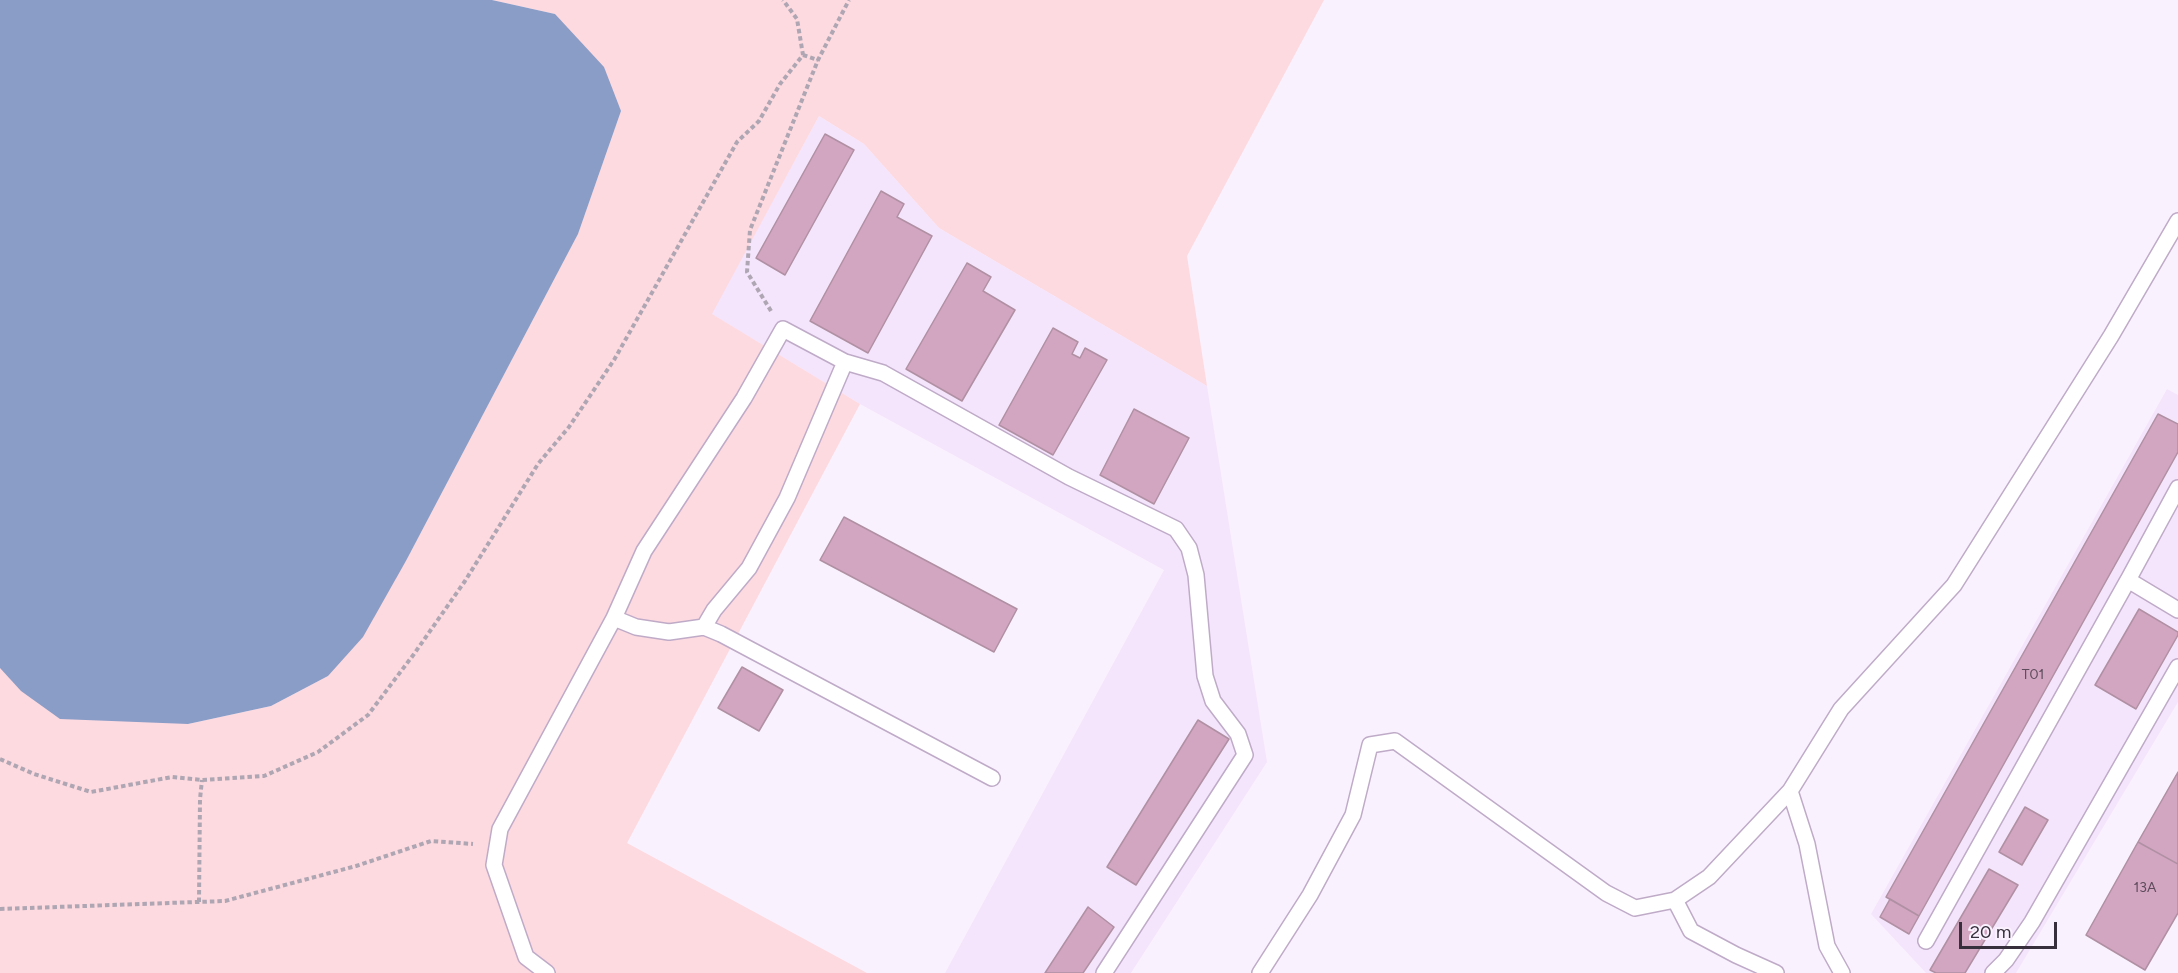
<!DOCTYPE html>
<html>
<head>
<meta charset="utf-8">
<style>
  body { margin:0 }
  #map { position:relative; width:2178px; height:973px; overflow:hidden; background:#faf1fe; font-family:Figtree,sans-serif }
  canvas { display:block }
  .scale { position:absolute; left:1959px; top:922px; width:98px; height:27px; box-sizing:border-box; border:3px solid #372f3b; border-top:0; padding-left:8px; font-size:18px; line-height:21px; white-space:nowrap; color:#372f3b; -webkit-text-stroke:4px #faf1fe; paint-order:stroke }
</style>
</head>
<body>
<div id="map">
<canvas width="2178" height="973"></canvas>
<div class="scale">20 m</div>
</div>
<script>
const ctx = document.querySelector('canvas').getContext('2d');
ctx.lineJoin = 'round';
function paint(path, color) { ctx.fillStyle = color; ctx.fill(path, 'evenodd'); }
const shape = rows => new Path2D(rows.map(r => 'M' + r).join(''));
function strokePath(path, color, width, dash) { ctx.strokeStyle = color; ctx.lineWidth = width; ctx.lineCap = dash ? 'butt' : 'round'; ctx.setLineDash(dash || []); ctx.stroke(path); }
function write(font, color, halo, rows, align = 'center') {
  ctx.font = font + ' Figtree,sans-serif'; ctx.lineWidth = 4.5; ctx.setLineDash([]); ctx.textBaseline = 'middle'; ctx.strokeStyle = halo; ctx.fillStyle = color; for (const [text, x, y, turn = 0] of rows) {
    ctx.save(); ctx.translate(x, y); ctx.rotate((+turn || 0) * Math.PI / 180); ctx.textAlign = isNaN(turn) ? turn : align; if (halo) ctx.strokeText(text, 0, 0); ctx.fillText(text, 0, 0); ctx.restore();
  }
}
const built = shape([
  [819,116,864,144,939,228,1207,386,1267,762,1131,973,945,973,1164,570,860,404,711,314],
  [2167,389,2178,395,2178,702,2016,973,1926,973,1871,914]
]);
const green = shape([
  [492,0,1324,0,1187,256,1207,386,939,228,864,144,819,116,712,314,860,404,627,843,867,973,0,973,0,668,188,724,271,706,328,676,407,559,578,234,621,111,555,14]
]);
const water = shape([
  [0,0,492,0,555,14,604,67,621,111,578,234,407,559,363,637,328,676,271,706,188,724,60,719,21,691,0,668]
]);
const building = shape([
  [825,134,854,150,785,275,756,258,825,134],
  [881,191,904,204,897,217,932,236,868,353,810,321,881,191],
  [967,263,991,277,983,291,1015,310,962,401,906,369,967,263],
  [1053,328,1078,342,1072,354,1080,358,1085,348,1107,360,1053,455,999,425,1053,328],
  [1134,409,1189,438,1154,504,1100,475,1134,409],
  [2158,414,2178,424,2178,452,1919,916,1886,897,2158,414],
  [844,517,1017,609,994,652,820,560,844,517],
  [2139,609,2178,632,2178,635,2136,709,2095,685,2139,609],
  [742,667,783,690,759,731,718,708,742,667],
  [1198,720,1229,739,1136,885,1107,867,1198,720],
  [2178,772,2178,864,2138,842,2178,772],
  [2025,807,2048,820,2022,865,1999,852,2025,807],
  [2138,842,2178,864,2178,913,2145,970,2086,935,2138,842],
  [1989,869,2018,885,1965,973,1936,973,1930,970,1989,869],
  [1890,899,1919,916,1909,934,1880,917,1890,899],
  [1088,907,1114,927,1083,973,1045,973,1088,907]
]);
const path = shape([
  [803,55,818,60],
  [771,311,747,272,750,230,818,60,849,0],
  [0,759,34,774,91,792,172,777,202,780,264,776,318,752,368,715,414,654,465,581,538,464,569,427,614,360,737,142,759,121,780,84,803,55,797,19,783,0],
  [199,902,200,799,202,780],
  [0,909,225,901,356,866,431,841,473,844]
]);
const service = shape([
  [2128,580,2178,488],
  [614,618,644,551,744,398,783,329,845,362,883,373,1069,477,1176,529,1189,548,1196,575,1205,676,1213,701,1238,734,1245,755,1104,973],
  [704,627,714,610,749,568,787,498,845,362],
  [1675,900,1691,931,1736,955,1776,973],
  [1926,941,2128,580,2178,610],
  [547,973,526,957,494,865,500,829,614,618,636,627,669,632,704,627,721,634,992,778],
  [1260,973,1310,895,1353,815,1370,745,1395,741,1606,893,1635,908,1675,900,1709,877,1790,791],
  [1842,973,1827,946,1807,844,1790,791,1841,709,1954,585,2111,336,2178,221],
  [1993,973,2006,960,2032,922,2178,667]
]);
const numberNames = [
  ["T01",2033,675],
  ["13A",2145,888]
];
paint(built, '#f5e5fc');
paint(green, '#fddae0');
paint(water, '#8a9dc6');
paint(building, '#d2a5c1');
strokePath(building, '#b090a3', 1.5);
strokePath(service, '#bfabc8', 18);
strokePath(path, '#afa6b3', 4, [4.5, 3]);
strokePath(service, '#fff', 15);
write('14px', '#5e4c5c', null, numberNames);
</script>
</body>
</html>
